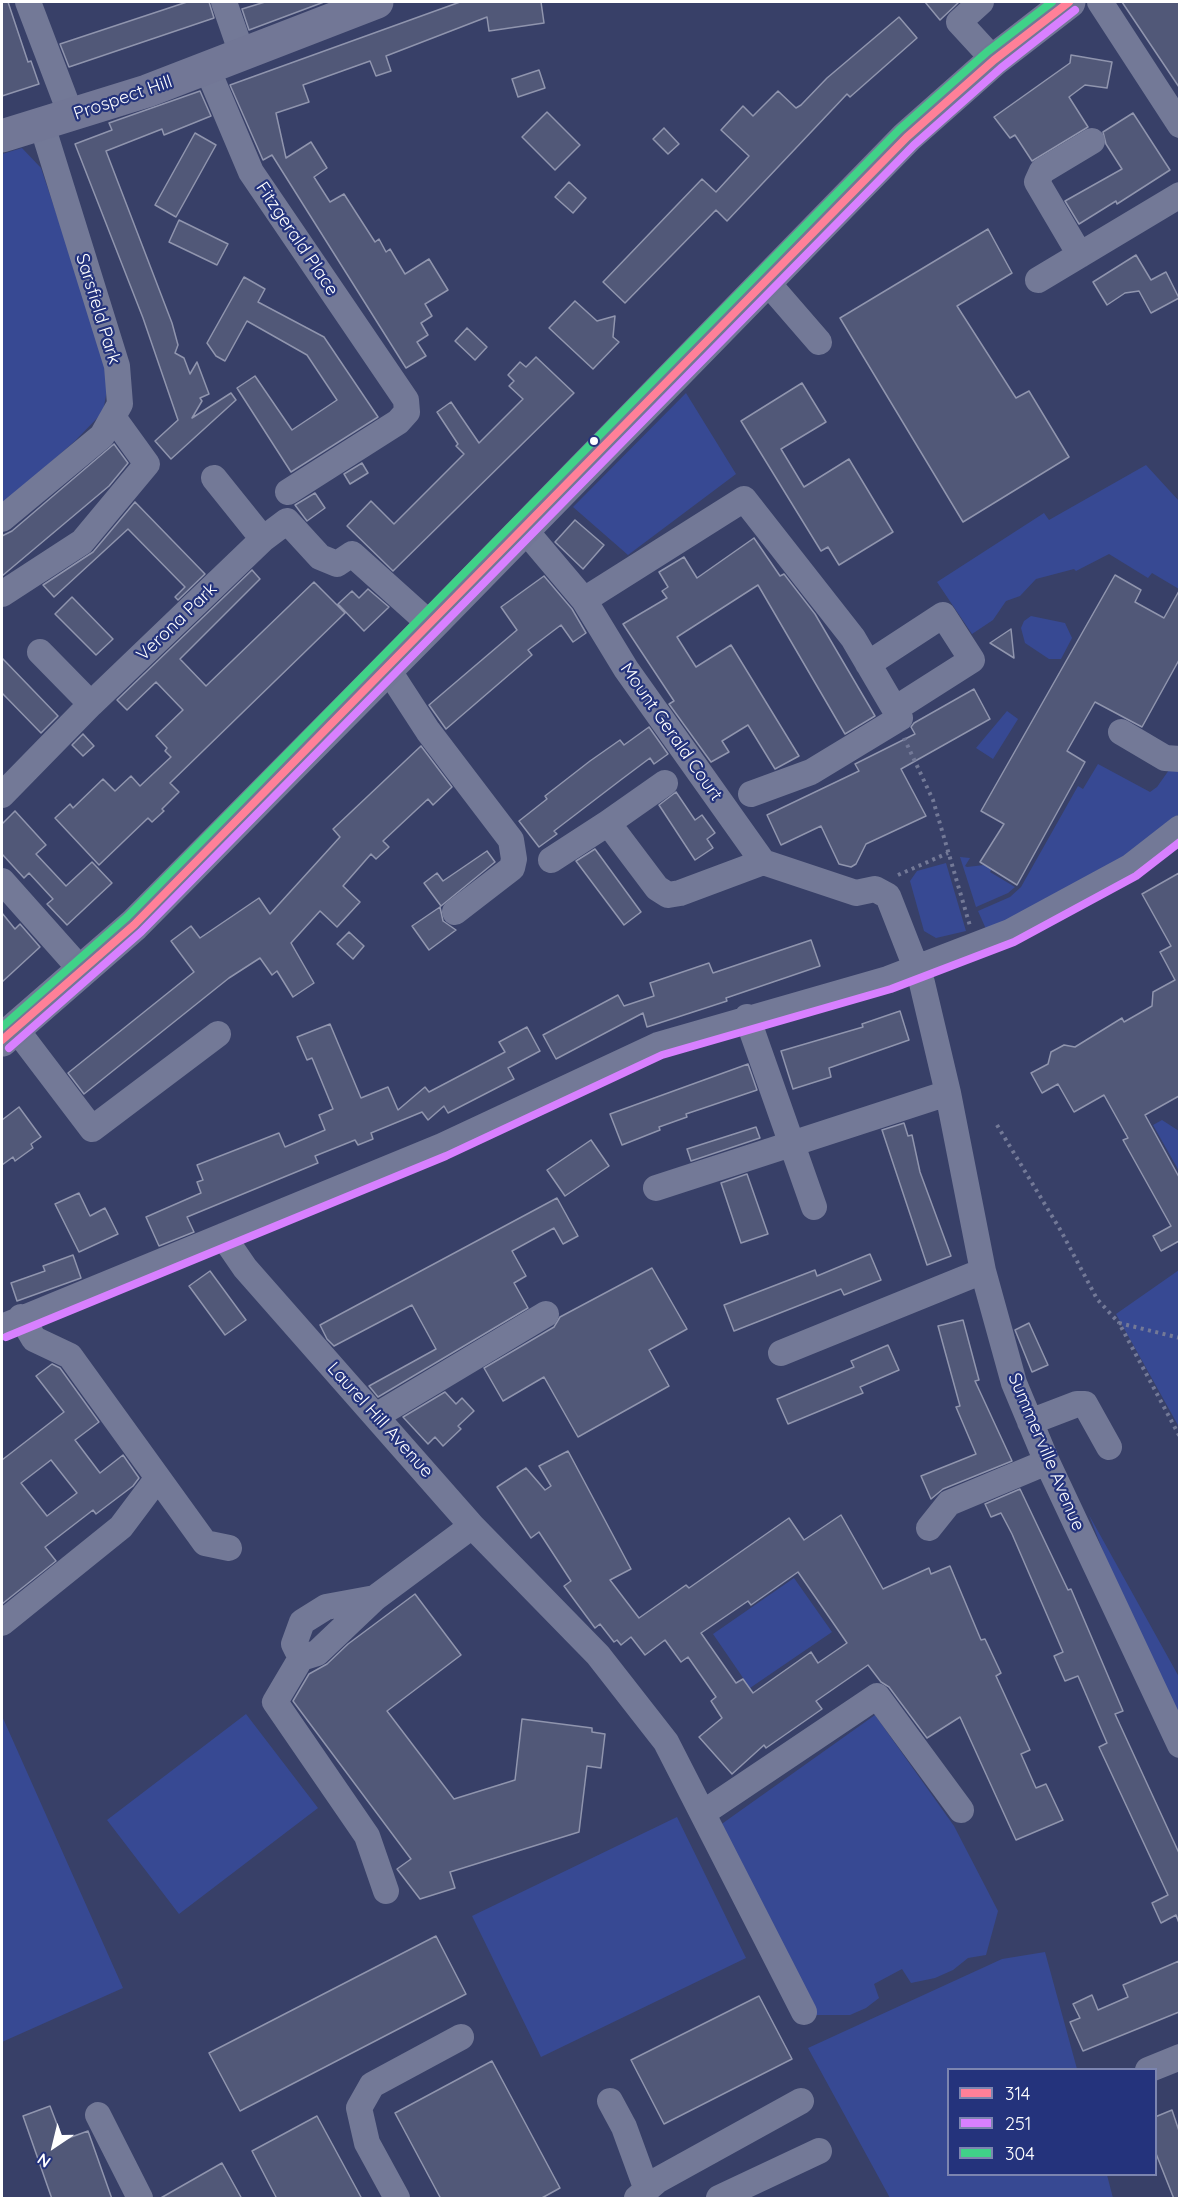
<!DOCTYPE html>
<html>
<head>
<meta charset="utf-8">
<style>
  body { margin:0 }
  #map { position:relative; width:1181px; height:2200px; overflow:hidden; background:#384068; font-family:Quicksand,sans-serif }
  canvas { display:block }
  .frame { position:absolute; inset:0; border:3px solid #fff; pointer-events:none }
  .legend { position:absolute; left:947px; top:2068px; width:210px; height:108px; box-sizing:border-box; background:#24337c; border:2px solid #7c85b0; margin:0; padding:8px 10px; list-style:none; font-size:18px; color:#fff }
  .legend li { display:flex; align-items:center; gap:12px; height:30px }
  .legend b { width:30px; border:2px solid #7c85b0 }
  .north { position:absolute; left:24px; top:2116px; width:60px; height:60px; -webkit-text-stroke:4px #24337c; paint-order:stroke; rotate:215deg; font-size:16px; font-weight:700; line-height:24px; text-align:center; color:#fff }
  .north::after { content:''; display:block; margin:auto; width:21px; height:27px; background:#fff; clip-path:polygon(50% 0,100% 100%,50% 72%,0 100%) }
</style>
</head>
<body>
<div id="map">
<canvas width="1181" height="2200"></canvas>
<div class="frame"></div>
<ul class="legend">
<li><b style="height:8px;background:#ff8098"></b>314</li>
<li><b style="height:8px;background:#d880ff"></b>251</li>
<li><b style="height:8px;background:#40d288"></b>304</li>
</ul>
<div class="north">N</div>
</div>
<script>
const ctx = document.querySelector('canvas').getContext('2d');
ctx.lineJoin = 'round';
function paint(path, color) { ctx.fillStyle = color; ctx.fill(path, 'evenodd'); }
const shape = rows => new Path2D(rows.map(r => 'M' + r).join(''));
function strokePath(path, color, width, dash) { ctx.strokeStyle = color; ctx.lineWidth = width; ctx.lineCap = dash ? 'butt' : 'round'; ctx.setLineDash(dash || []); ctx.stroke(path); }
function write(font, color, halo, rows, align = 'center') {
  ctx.font = font + ' Quicksand,sans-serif'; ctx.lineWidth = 4.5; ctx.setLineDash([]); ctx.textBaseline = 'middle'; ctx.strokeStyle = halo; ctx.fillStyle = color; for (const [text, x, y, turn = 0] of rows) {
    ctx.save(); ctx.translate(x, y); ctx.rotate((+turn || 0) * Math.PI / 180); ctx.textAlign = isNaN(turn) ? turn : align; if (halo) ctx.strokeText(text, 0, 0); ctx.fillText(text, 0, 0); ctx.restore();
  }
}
const green = shape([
  [22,148,41,168,110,373,103,412,75,441,2,505,2,154],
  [686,393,736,474,628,555,573,507],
  [1146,465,1179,501,1179,589,1152,573,1148,578,1109,554,1076,571,1074,569,1036,579,1020,596,1006,601,993,620,972,634,937,582,1044,513,1049,520],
  [1031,616,1065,623,1072,638,1061,659,1049,659,1025,643,1021,628,1024,621],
  [1007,711,1018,719,993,759,976,748],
  [1098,764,1150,792,1157,787,1169,770,1179,770,1179,814,1132,853,1019,918,986,929,978,911,1010,897,1021,887,1078,786,1083,789],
  [1011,836,990,872,1015,887,1008,893,976,907,960,857,970,858,965,866,967,867,984,865],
  [946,863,966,931,936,938,924,931,910,881,917,871],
  [1162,1120,1179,1131,1179,1171,1153,1125],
  [1179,1270,1179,1427,1116,1314],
  [1089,1515,1179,1677,1179,1722,1131,1623],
  [794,1578,832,1632,750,1688,713,1634],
  [246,1714,318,1808,179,1914,107,1820],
  [875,1715,954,1826,998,1911,986,1955,968,1958,953,1970,935,1978,911,1983,902,1969,874,1984,879,1998,866,2008,850,2015,810,2015,716,1828],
  [2,1716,123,1988,2,2042],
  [677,1817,746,1958,541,2057,472,1916],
  [1045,1952,1077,2069,948,2070,948,2174,1107,2175,1113,2198,1136,2198,890,2198,808,2048,1002,1959]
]);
const building = shape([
  [2,2,8,2,28,62,31,61,39,84,2,96,2,2],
  [187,2,209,2,214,18,69,67,60,44,187,2],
  [265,2,324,2,249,30,242,9,265,2],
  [460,2,541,2,544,23,489,31,487,17,386,56,391,71,376,76,370,61,303,85,309,102,276,113,286,158,311,142,327,168,314,177,330,202,344,194,375,242,379,239,386,252,390,249,405,274,429,259,448,290,425,304,432,316,421,323,428,335,417,342,426,356,406,368,272,155,263,160,230,85,460,2],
  [925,2,959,2,940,20,925,2],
  [1122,2,1179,2,1179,87,1122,2],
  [899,17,917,38,850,97,847,94,727,221,716,210,625,303,603,282,702,179,716,192,749,156,721,130,743,106,753,116,778,91,796,108,801,105,827,78,899,17],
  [1071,55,1112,62,1107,88,1085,85,1069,97,1088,127,1032,161,1015,135,1010,138,994,117,1070,63,1071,55],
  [539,70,545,88,518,97,512,79,539,70],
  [200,91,211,116,164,135,162,129,106,151,172,323,178,345,175,353,184,358,190,374,197,362,209,394,200,398,202,401,192,418,231,393,236,400,171,459,155,441,178,420,143,318,75,144,112,130,109,123,200,91],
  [547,112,580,145,555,170,522,137,547,112],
  [1133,113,1170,170,1117,204,1116,201,1079,224,1065,201,1122,169,1106,144,1103,132,1133,113],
  [664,128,679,144,668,154,653,139,664,128],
  [195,133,216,145,176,217,155,205,195,133],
  [569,182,586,198,573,213,555,197,569,182],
  [179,220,228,244,217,265,169,242,179,220],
  [988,229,1012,273,957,306,1016,398,1029,391,1069,457,963,522,840,318,988,229],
  [1136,255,1151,280,1166,272,1179,298,1151,313,1139,291,1125,293,1107,305,1093,282,1136,255],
  [244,277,265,289,258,302,324,337,378,417,291,472,237,388,255,376,292,430,337,400,307,355,247,321,225,361,216,356,207,343,244,277],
  [575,301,597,321,615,316,613,337,619,342,593,369,549,328,575,301],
  [467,328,487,347,475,360,455,341,467,328],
  [536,357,574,393,393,571,347,526,371,501,394,524,464,454,456,446,458,444,437,412,451,402,479,443,523,399,509,386,514,381,508,375,520,362,526,367,536,357],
  [802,383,826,422,781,449,804,487,849,459,893,532,839,565,828,547,821,551,741,421,802,383],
  [114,444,128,463,109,486,2,576,2,536,12,531,114,444],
  [362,463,368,473,350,484,344,474,362,463],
  [315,493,325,508,307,521,295,505,315,493],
  [135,502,205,574,178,600,175,597,185,587,128,529,54,597,43,585,93,552,135,502],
  [575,520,604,545,583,569,555,542,575,520],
  [754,538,780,576,784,574,815,614,875,716,845,734,758,585,677,637,696,667,731,645,799,756,775,769,748,725,722,741,729,752,711,762,669,704,674,701,623,624,667,598,662,591,668,587,659,572,684,557,697,578,754,538],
  [252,570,260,579,180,659,206,686,314,582,345,613,170,783,179,792,162,809,164,811,152,822,148,818,99,865,55,818,70,804,73,808,103,779,115,791,131,776,140,786,171,757,165,751,167,748,156,736,183,710,156,682,127,710,117,700,252,570],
  [1115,575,1141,590,1135,602,1164,618,1179,591,1179,660,1142,727,1095,702,1067,751,1085,762,1017,885,980,862,1004,824,981,811,1115,575],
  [544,576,572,609,586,633,573,642,561,625,528,650,532,655,446,729,429,705,517,630,501,607,544,576],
  [368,589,389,607,364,631,338,604,352,591,359,598,368,589],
  [72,597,113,639,96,655,55,614,72,597],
  [1011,629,1014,658,990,643,1011,629],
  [2,658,58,716,41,733,2,693,2,658],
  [974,689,990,719,901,769,926,816,866,844,856,864,851,867,839,864,821,826,781,845,767,815,859,771,855,764,915,734,911,727,914,723,974,689],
  [649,727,668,754,654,764,650,758,622,779,554,831,557,834,539,847,519,821,547,799,545,796,590,761,620,740,624,745,649,727],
  [83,734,94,746,83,756,72,745,83,734],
  [421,746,452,787,433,805,428,799,414,812,383,841,389,847,376,859,371,854,343,886,360,902,337,927,320,911,291,943,314,983,293,997,277,971,272,975,260,958,229,978,84,1094,68,1073,194,972,171,941,191,926,200,938,259,898,270,914,340,837,333,829,421,746],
  [676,792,695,820,702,815,715,833,707,839,713,848,695,860,659,805,676,792],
  [15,811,46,845,36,854,66,886,92,862,112,883,67,925,47,904,53,899,29,873,24,878,2,854,2,824,15,811],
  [595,849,641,912,624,925,576,861,595,849],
  [487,851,495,862,441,906,424,883,437,873,443,881,487,851],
  [1179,873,1179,1096,1145,1115,1179,1177,1179,1241,1161,1251,1153,1236,1171,1226,1123,1140,1128,1138,1104,1095,1074,1112,1058,1084,1042,1093,1031,1073,1048,1064,1051,1052,1064,1045,1075,1047,1122,1018,1124,1022,1152,1006,1153,992,1175,980,1160,952,1171,946,1142,894,1179,873],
  [440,907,443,921,456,930,429,950,412,926,440,907],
  [2,913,15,929,20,924,40,947,2,982,2,913],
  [349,932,364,946,353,959,337,944,349,932],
  [811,940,820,966,726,998,727,1001,647,1027,643,1013,556,1059,543,1035,618,995,624,1006,654,996,650,983,709,963,713,973,811,940],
  [900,1011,909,1040,829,1068,831,1077,793,1089,781,1051,863,1027,862,1024,900,1011],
  [330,1024,361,1098,388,1087,398,1110,425,1087,429,1092,505,1052,499,1042,527,1027,540,1051,508,1068,514,1079,448,1113,444,1106,428,1120,422,1112,371,1133,373,1139,358,1145,355,1140,315,1156,318,1163,187,1217,194,1232,159,1246,146,1217,201,1193,197,1182,203,1180,197,1165,279,1133,285,1147,325,1130,319,1115,333,1109,312,1058,307,1060,297,1037,330,1024],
  [748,1064,757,1090,686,1114,687,1117,659,1127,660,1130,622,1145,610,1114,748,1064],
  [19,1107,41,1137,31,1144,33,1148,15,1161,13,1157,2,1165,2,1120,19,1107],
  [904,1123,908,1136,912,1135,920,1172,951,1256,927,1265,882,1130,904,1123],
  [756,1127,760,1138,691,1161,687,1149,756,1127],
  [591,1140,609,1166,565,1196,547,1170,591,1140],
  [747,1174,768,1234,741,1243,721,1183,747,1174],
  [79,1193,90,1216,105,1208,118,1234,79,1252,55,1204,79,1193],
  [557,1198,578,1236,563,1244,554,1228,512,1251,526,1276,514,1283,528,1308,378,1397,369,1386,436,1349,412,1305,334,1346,327,1339,320,1325,557,1198],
  [870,1254,881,1280,844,1295,841,1289,734,1331,724,1305,815,1270,817,1276,870,1254],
  [73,1255,81,1278,17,1301,11,1283,45,1271,43,1266,73,1255],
  [652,1268,687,1329,649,1350,669,1386,578,1437,544,1377,503,1401,484,1368,554,1327,560,1317,652,1268],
  [210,1271,246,1320,225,1335,189,1286,210,1271],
  [963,1320,979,1380,975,1381,1012,1461,943,1489,931,1499,921,1476,976,1454,956,1407,960,1406,938,1326,963,1320],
  [1029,1323,1048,1365,1032,1372,1015,1330,1029,1323],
  [888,1345,899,1370,860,1387,863,1393,788,1424,777,1399,854,1367,851,1361,888,1345],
  [52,1364,60,1368,99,1422,75,1440,100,1473,123,1455,139,1478,133,1486,96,1514,93,1510,45,1547,56,1561,2,1604,2,1460,64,1412,36,1376,52,1364],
  [51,1460,77,1493,47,1516,21,1483,51,1460],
  [445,1392,456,1404,462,1398,474,1411,458,1426,461,1429,443,1446,435,1437,428,1444,403,1417,445,1392],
  [568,1451,631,1569,610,1580,639,1618,686,1585,689,1588,789,1518,804,1540,841,1515,883,1589,929,1568,931,1574,950,1566,981,1640,985,1639,1001,1673,996,1676,1030,1750,1021,1754,1036,1788,1046,1784,1063,1820,1016,1840,960,1717,927,1738,889,1687,881,1682,868,1665,816,1701,822,1709,766,1748,764,1745,732,1774,699,1737,722,1718,711,1701,716,1697,688,1657,681,1662,665,1640,645,1655,631,1637,621,1645,617,1640,614,1642,600,1624,595,1628,564,1586,571,1581,539,1532,531,1538,497,1487,526,1468,545,1490,551,1486,539,1466,568,1451],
  [798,1572,847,1643,818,1663,811,1652,753,1693,743,1679,736,1683,701,1633,748,1601,751,1605,798,1572],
  [1020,1489,1068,1590,1071,1589,1123,1711,1115,1714,1179,1853,1179,1923,1176,1915,1161,1923,1152,1903,1168,1895,1099,1747,1107,1743,1078,1676,1065,1681,1054,1656,1063,1652,1012,1534,1001,1513,991,1517,985,1504,1020,1489],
  [415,1594,461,1655,387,1711,454,1799,515,1780,522,1719,592,1728,592,1732,605,1734,601,1768,587,1766,579,1832,450,1872,455,1888,420,1899,397,1869,411,1859,293,1701,309,1674,327,1664,348,1644,415,1594],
  [436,1936,466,1994,240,2111,209,2053,436,1936],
  [1179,1961,1179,2012,1083,2051,1070,2022,1080,2018,1073,2004,1092,1995,1098,2010,1128,1997,1123,1985,1179,1961],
  [759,1996,792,2059,664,2124,631,2060,759,1996],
  [492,2061,560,2188,540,2199,441,2199,395,2113,492,2061],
  [50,2106,63,2140,88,2131,112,2199,52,2199,23,2116,50,2106],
  [1172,2110,1179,2131,1179,2199,1174,2199,1155,2151,1155,2117,1172,2110],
  [317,2116,362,2199,277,2199,252,2151,317,2116],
  [222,2163,242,2199,159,2199,222,2163]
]);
const path = shape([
  [904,738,933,800,970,926],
  [898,875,948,853],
  [997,1125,1061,1231,1097,1299,1119,1323],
  [1180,1338,1119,1323,1180,1437]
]);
const minor = shape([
  [28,2,71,115],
  [224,2,242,54],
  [981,2,959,22,994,60],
  [1100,2,1180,125],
  [207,68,251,172,406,400,407,412,398,422,288,492],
  [1080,255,1037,182,1042,171,1092,141],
  [1038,280,1180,195],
  [767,282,819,342],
  [214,478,263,539,287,521,320,557,337,564,352,554,431,625],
  [2,519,102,436,120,404,117,366,42,125],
  [524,529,584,600,626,669,763,862],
  [2,594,82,542,147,464,113,417],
  [584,600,744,499,853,638,900,718,811,772,751,794],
  [868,664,943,615,972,660,895,709],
  [387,668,428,731,511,840,514,859,512,868,455,912],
  [91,704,263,539],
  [1121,732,1165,758,1180,759],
  [665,783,608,823,657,888,668,895,680,893,763,862,856,893,875,889,888,896,922,983,948,1093,983,1271,1014,1383,1047,1462,1180,1745],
  [2,795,91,704,40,652],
  [551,860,608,823],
  [2,881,83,972],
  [747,1017,814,1207],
  [16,1029,92,1129,218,1034],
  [656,1188,948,1093],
  [223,1236,245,1268,472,1526,598,1655,666,1742,804,2012],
  [21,1317,34,1339,70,1356,205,1543,229,1548],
  [2,1327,442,1146,658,1045,888,979,1010,932,1130,867,1180,828],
  [781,1353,983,1271],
  [376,1416,546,1314],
  [1030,1422,1077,1404,1085,1404,1109,1447],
  [929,1528,949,1503,1047,1462],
  [375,1598,326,1607,302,1622,294,1644,301,1658,317,1653,375,1598,472,1526],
  [2,1623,121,1527,157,1479],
  [301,1658,275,1702,367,1836,386,1891],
  [703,1813,877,1696,961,1810],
  [1148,2070,1180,2057],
  [610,2101,624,2127,647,2190],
  [98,2115,140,2198],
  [397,2198,367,2143,359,2108,372,2085,461,2037],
  [637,2198,658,2180,801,2101],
  [719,2198,819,2151]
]);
const major = shape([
  [2,136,147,91,377,2],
  [2,1040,134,925,431,625,907,137,994,60,1069,2]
]);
const bus1 = shape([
  [2,1040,134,925,907,137,994,60,1069,2]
]);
const bus2 = shape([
  [9,1048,141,932,914,145,1001,68,1075,10],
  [6,1337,446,1156,662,1055,891,989,1014,942,1136,876,1180,842]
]);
const bus3 = shape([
  [2,1027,127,917,899,130,987,52,1052,2]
]);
const markers = [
  [594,441,5,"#fff"]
];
const streetNames = [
  ["Prospect Hill",123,98,-19],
  ["Fitzgerald Place",297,239,56],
  ["Sarsfield Park",98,309,73],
  ["Verona Park",177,622,-44],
  ["Mount Gerald Court",671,732,55],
  ["Laurel Hill Avenue",380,1420,48],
  ["Summerville Avenue",1046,1452,67]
];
paint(green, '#374993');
paint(building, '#515878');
strokePath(building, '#9095ae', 1.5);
strokePath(path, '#737997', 4, [3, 4.5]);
strokePath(minor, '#737997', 26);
strokePath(major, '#727796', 33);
strokePath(bus1, '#ff8098', 8);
strokePath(bus2, '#d880ff', 8);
strokePath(bus3, '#40d288', 8);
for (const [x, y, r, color] of markers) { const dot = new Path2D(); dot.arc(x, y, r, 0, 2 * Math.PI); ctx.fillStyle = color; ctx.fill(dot); strokePath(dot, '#24337c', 2); }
write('18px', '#fff', '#24337c', streetNames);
</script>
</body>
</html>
